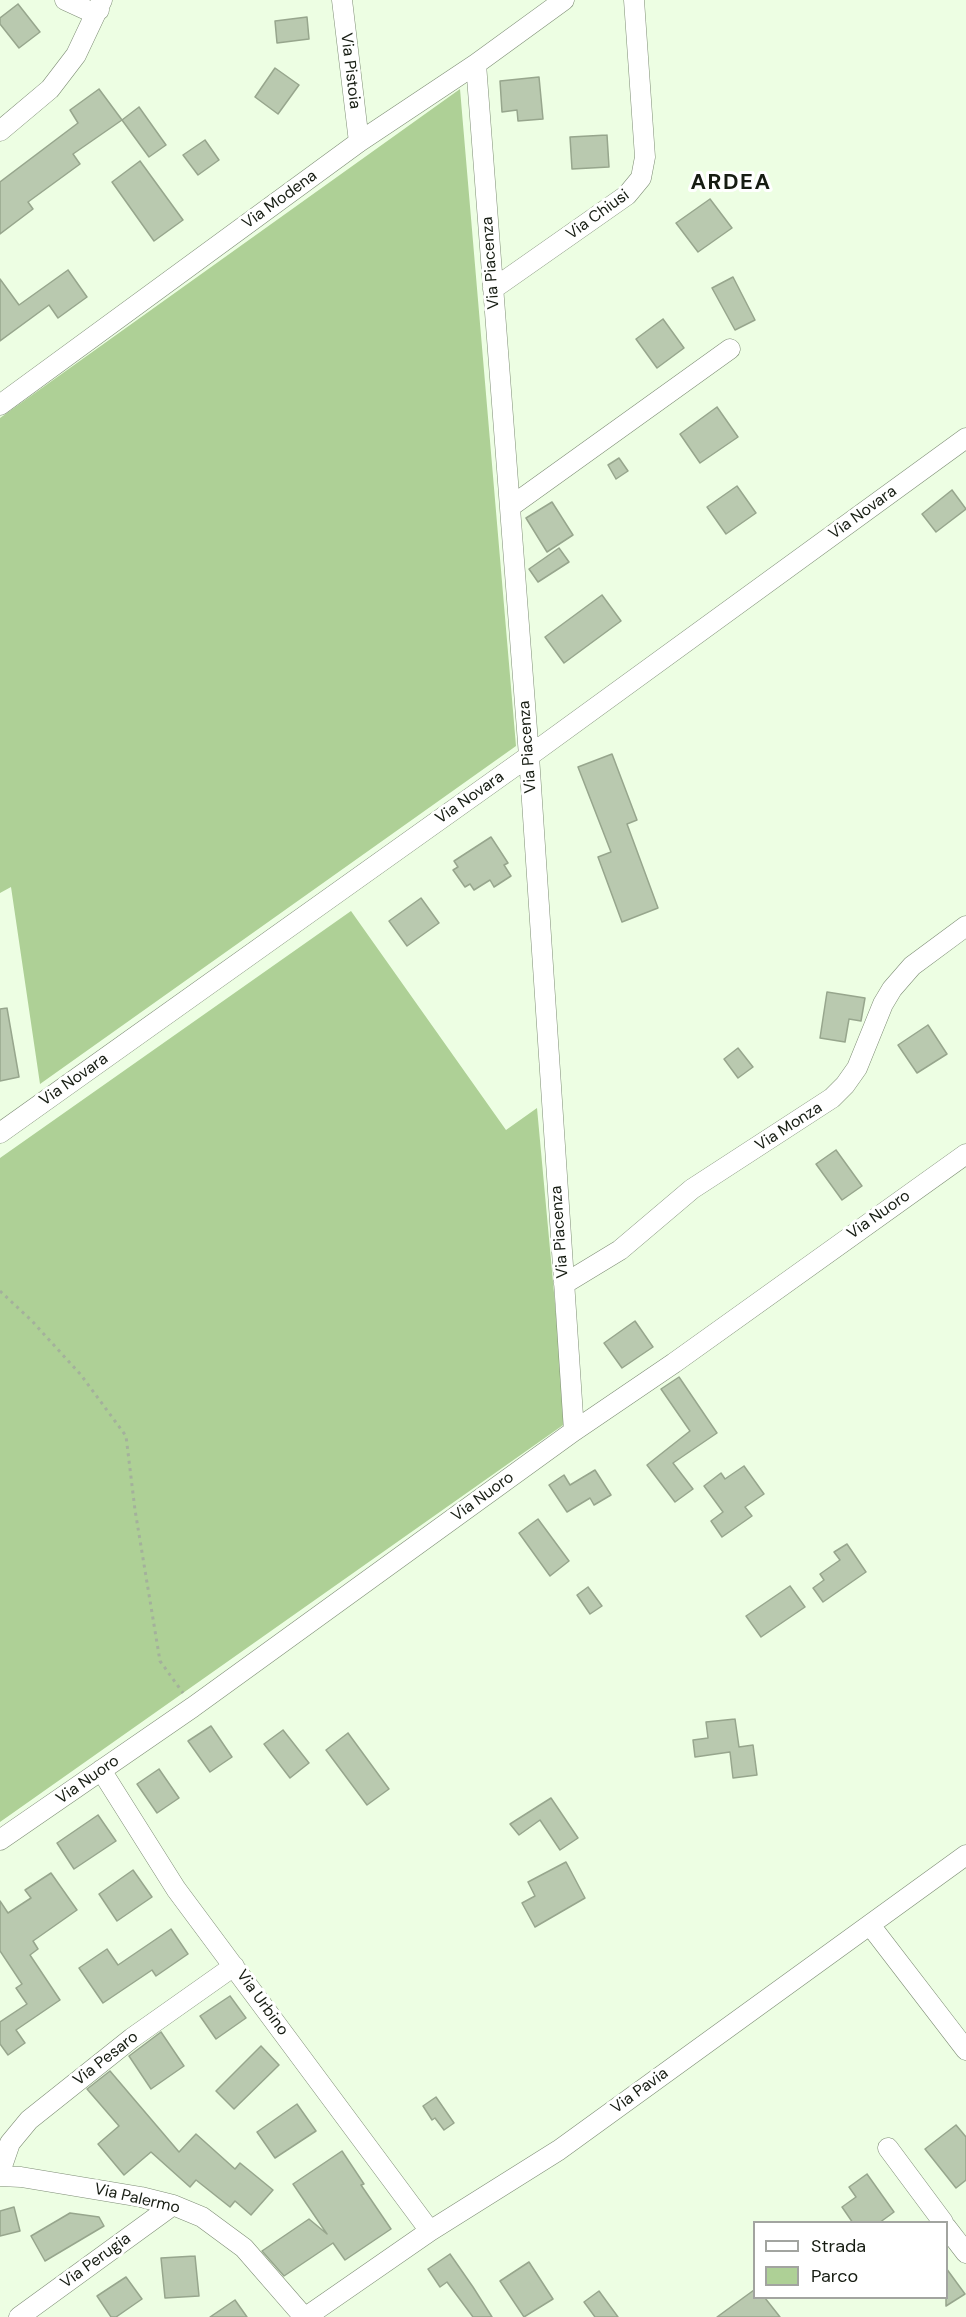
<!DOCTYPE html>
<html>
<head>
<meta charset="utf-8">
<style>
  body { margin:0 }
  #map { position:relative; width:966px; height:2317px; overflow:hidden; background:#edfee3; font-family:"DM Sans",sans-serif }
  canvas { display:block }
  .legend { position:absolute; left:753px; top:2221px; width:195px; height:78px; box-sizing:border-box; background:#fff; border:2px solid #a2a4a0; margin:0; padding:8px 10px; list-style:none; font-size:18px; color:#161c12 }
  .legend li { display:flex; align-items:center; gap:12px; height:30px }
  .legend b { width:30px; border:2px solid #a2a4a0 }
</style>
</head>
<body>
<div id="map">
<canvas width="966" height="2317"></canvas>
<ul class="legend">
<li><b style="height:8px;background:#fff"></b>Strada</li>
<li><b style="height:16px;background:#aed096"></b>Parco</li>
</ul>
</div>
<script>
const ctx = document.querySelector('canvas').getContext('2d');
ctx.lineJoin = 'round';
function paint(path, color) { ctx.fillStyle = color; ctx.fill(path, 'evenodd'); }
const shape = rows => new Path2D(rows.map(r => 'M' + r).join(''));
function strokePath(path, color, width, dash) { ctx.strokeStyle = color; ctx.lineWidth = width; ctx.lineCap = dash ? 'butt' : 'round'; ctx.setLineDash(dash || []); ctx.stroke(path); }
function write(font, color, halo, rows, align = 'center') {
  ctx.font = font + ' "DM Sans",sans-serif'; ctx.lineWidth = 6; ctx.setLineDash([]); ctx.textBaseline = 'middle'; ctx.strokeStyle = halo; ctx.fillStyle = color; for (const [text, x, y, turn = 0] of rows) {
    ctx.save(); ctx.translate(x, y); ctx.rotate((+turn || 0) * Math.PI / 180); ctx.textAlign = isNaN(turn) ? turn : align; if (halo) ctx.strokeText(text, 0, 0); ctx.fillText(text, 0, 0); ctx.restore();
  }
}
const green = shape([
  [460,89,516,746,40,1084,11,887,0,893,0,418],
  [351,911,506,1130,537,1108,566,1423,0,1822,0,1158]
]);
const building = shape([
  [18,4,40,32,19,48,0,24,0,18,18,4],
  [307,17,309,39,277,43,275,21,307,17],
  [275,68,299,85,278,114,255,97,275,68],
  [539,77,543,119,518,121,517,110,502,112,500,81,539,77],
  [99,89,122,120,73,154,80,164,28,202,33,209,0,234,0,182,78,123,70,110,99,89],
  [139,107,166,145,149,157,122,120,139,107],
  [607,135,609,167,572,169,570,137,607,135],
  [205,140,219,160,198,175,183,155,205,140],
  [140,161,183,220,154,241,112,182,140,161],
  [710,199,732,228,698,252,676,223,710,199],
  [68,270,87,297,58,318,49,305,0,341,0,279,19,305,68,270],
  [733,277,755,320,735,330,712,288,733,277],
  [663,319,684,348,657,368,636,339,663,319],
  [717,407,738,437,700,463,680,434,717,407],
  [619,458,628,471,616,479,608,465,619,458],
  [737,486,756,513,726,534,707,507,737,486],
  [952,490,966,509,936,532,922,514,952,490],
  [552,502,573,535,547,552,526,518,552,502],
  [559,548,569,562,538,582,529,569,559,548],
  [602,595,621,621,564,663,545,637,602,595],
  [612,754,637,820,627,824,658,908,622,922,598,857,611,852,578,767,612,754],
  [491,837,508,863,504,865,511,876,494,887,490,880,474,890,470,884,465,887,453,870,458,867,454,861,491,837],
  [421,898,439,923,407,946,389,921,421,898],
  [827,992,865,998,861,1021,849,1019,845,1042,820,1038,827,992],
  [7,1008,19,1077,0,1081,0,1009,7,1008],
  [928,1025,947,1054,917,1073,898,1045,928,1025],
  [738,1048,753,1067,738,1078,724,1059,738,1048],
  [836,1150,862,1186,842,1200,816,1164,836,1150],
  [635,1321,653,1347,622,1368,604,1343,635,1321],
  [679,1377,717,1433,673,1463,693,1489,675,1502,647,1465,690,1431,661,1389,679,1377],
  [744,1466,764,1494,745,1507,752,1516,722,1537,711,1521,723,1512,704,1486,721,1473,725,1479,744,1466],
  [595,1470,611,1495,594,1505,590,1498,567,1512,549,1485,564,1475,570,1485,595,1470],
  [538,1519,569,1561,550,1576,519,1533,538,1519],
  [847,1544,866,1572,823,1602,813,1588,824,1580,820,1574,840,1560,834,1552,847,1544],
  [790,1586,805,1607,761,1637,746,1616,790,1586],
  [588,1587,602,1606,590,1614,577,1595,588,1587],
  [735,1719,739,1747,753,1745,757,1775,733,1778,730,1752,695,1757,693,1740,708,1738,706,1722,735,1719],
  [211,1726,232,1757,210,1772,188,1741,211,1726],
  [283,1730,309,1763,290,1778,264,1744,283,1730],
  [348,1733,389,1789,367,1805,326,1750,348,1733],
  [159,1769,179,1798,157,1813,137,1784,159,1769],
  [551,1798,578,1838,560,1850,540,1820,519,1835,510,1824,551,1798],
  [98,1815,116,1841,74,1869,57,1843,98,1815],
  [566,1862,585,1898,535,1927,522,1903,535,1896,528,1882,566,1862],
  [133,1870,152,1897,117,1921,99,1894,133,1870],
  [51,1873,77,1910,33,1941,38,1949,30,1955,60,2000,16,2030,25,2043,8,2055,0,2044,0,2022,27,2004,16,1988,22,1984,0,1951,0,1901,8,1913,31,1898,25,1890,51,1873],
  [171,1929,188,1954,156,1976,152,1970,103,2003,79,1968,107,1949,118,1965,171,1929],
  [230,1996,246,2018,216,2039,200,2016,230,1996],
  [161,2032,184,2066,151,2089,129,2056,161,2032],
  [261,2046,279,2065,234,2109,216,2091,261,2046],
  [110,2071,179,2152,196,2134,235,2169,240,2163,273,2190,251,2215,235,2201,230,2207,196,2180,190,2187,151,2152,124,2175,98,2144,119,2126,87,2089,110,2071],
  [436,2097,454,2123,444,2130,435,2118,432,2120,423,2106,436,2097],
  [297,2104,316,2131,275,2158,257,2132,297,2104],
  [956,2125,966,2137,966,2180,956,2188,925,2149,956,2125],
  [342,2151,364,2184,361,2185,391,2229,345,2260,333,2243,284,2276,262,2251,309,2219,327,2234,293,2184,342,2151],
  [867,2174,894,2212,879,2223,853,2223,842,2207,856,2197,849,2187,867,2174],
  [14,2207,20,2231,0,2236,0,2211,14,2207],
  [70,2213,99,2217,104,2226,45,2261,31,2236,70,2213],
  [450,2254,473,2287,492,2317,473,2317,447,2282,440,2287,428,2269,450,2254],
  [195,2256,199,2296,165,2298,161,2258,195,2256],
  [529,2262,553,2299,524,2317,500,2281,529,2262],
  [946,2268,965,2294,946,2306,946,2268],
  [126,2277,142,2299,116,2317,111,2317,97,2296,126,2277],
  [754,2290,754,2298,765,2298,780,2317,717,2317,754,2290],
  [599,2291,618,2317,595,2317,584,2302,599,2291],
  [235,2300,247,2317,210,2317,235,2300]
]);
const path = shape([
  [0,1291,32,1321,81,1375,126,1436,135,1510,160,1661,183,1693]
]);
const minor = shape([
  [65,0,89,11,99,10],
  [342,0,359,142],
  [476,64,529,756,574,1431],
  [0,131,50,89,76,55,102,0],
  [493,289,627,195,641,178,645,157,634,0],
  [0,405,359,142,476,64,564,0],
  [510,507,730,349],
  [0,1133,529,756,966,438],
  [564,1284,620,1250,692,1189,832,1098,845,1085,857,1068,883,1004,892,989,912,966,966,926],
  [101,1770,176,1889,430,2231],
  [0,1840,193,1707,574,1431,674,1363,966,1154],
  [870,1925,966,2050],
  [888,2148,943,2222],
  [0,2172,10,2143,29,2120,132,2038,234,1966],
  [0,2176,21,2177,141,2197,173,2205,202,2217,244,2248,304,2317],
  [946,2227,966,2253],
  [19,2317,173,2205],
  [306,2317,430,2231,559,2150,966,1855]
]);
const streetNames = [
  ["Via Pistoia",350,71,83],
  ["Via Modena",280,200,-36],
  ["Via Chiusi",598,215,-36],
  ["Via Piacenza",491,263,-94],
  ["Via Novara",863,513,-36],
  ["Via Piacenza",528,747,-94],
  ["Via Novara",470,798,-35],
  ["Via Novara",74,1080,-35],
  ["Via Monza",789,1127,-33],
  ["Via Nuoro",879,1215,-35],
  ["Via Piacenza",560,1232,-94],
  ["Via Nuoro",483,1497,-36],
  ["Via Nuoro",88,1780,-35],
  ["Via Urbino",262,2003,54],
  ["Via Pesaro",106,2059,-38],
  ["Via Pavia",640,2091,-36],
  ["Via Palermo",137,2199,13],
  ["Via Perugia",96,2261,-36]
];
const districtNames = [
  ["ARDEA",731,183]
];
paint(green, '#aed096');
paint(building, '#b9c9af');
strokePath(building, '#97a68d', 1.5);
strokePath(minor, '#7e8d75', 21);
strokePath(path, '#a4b19c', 3, [3, 4.5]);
strokePath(minor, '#fff', 20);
write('16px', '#161c12', '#fff', streetNames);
ctx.letterSpacing = '1.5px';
write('bold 22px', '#161c12', '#fff', districtNames);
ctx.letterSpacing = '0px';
</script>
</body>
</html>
